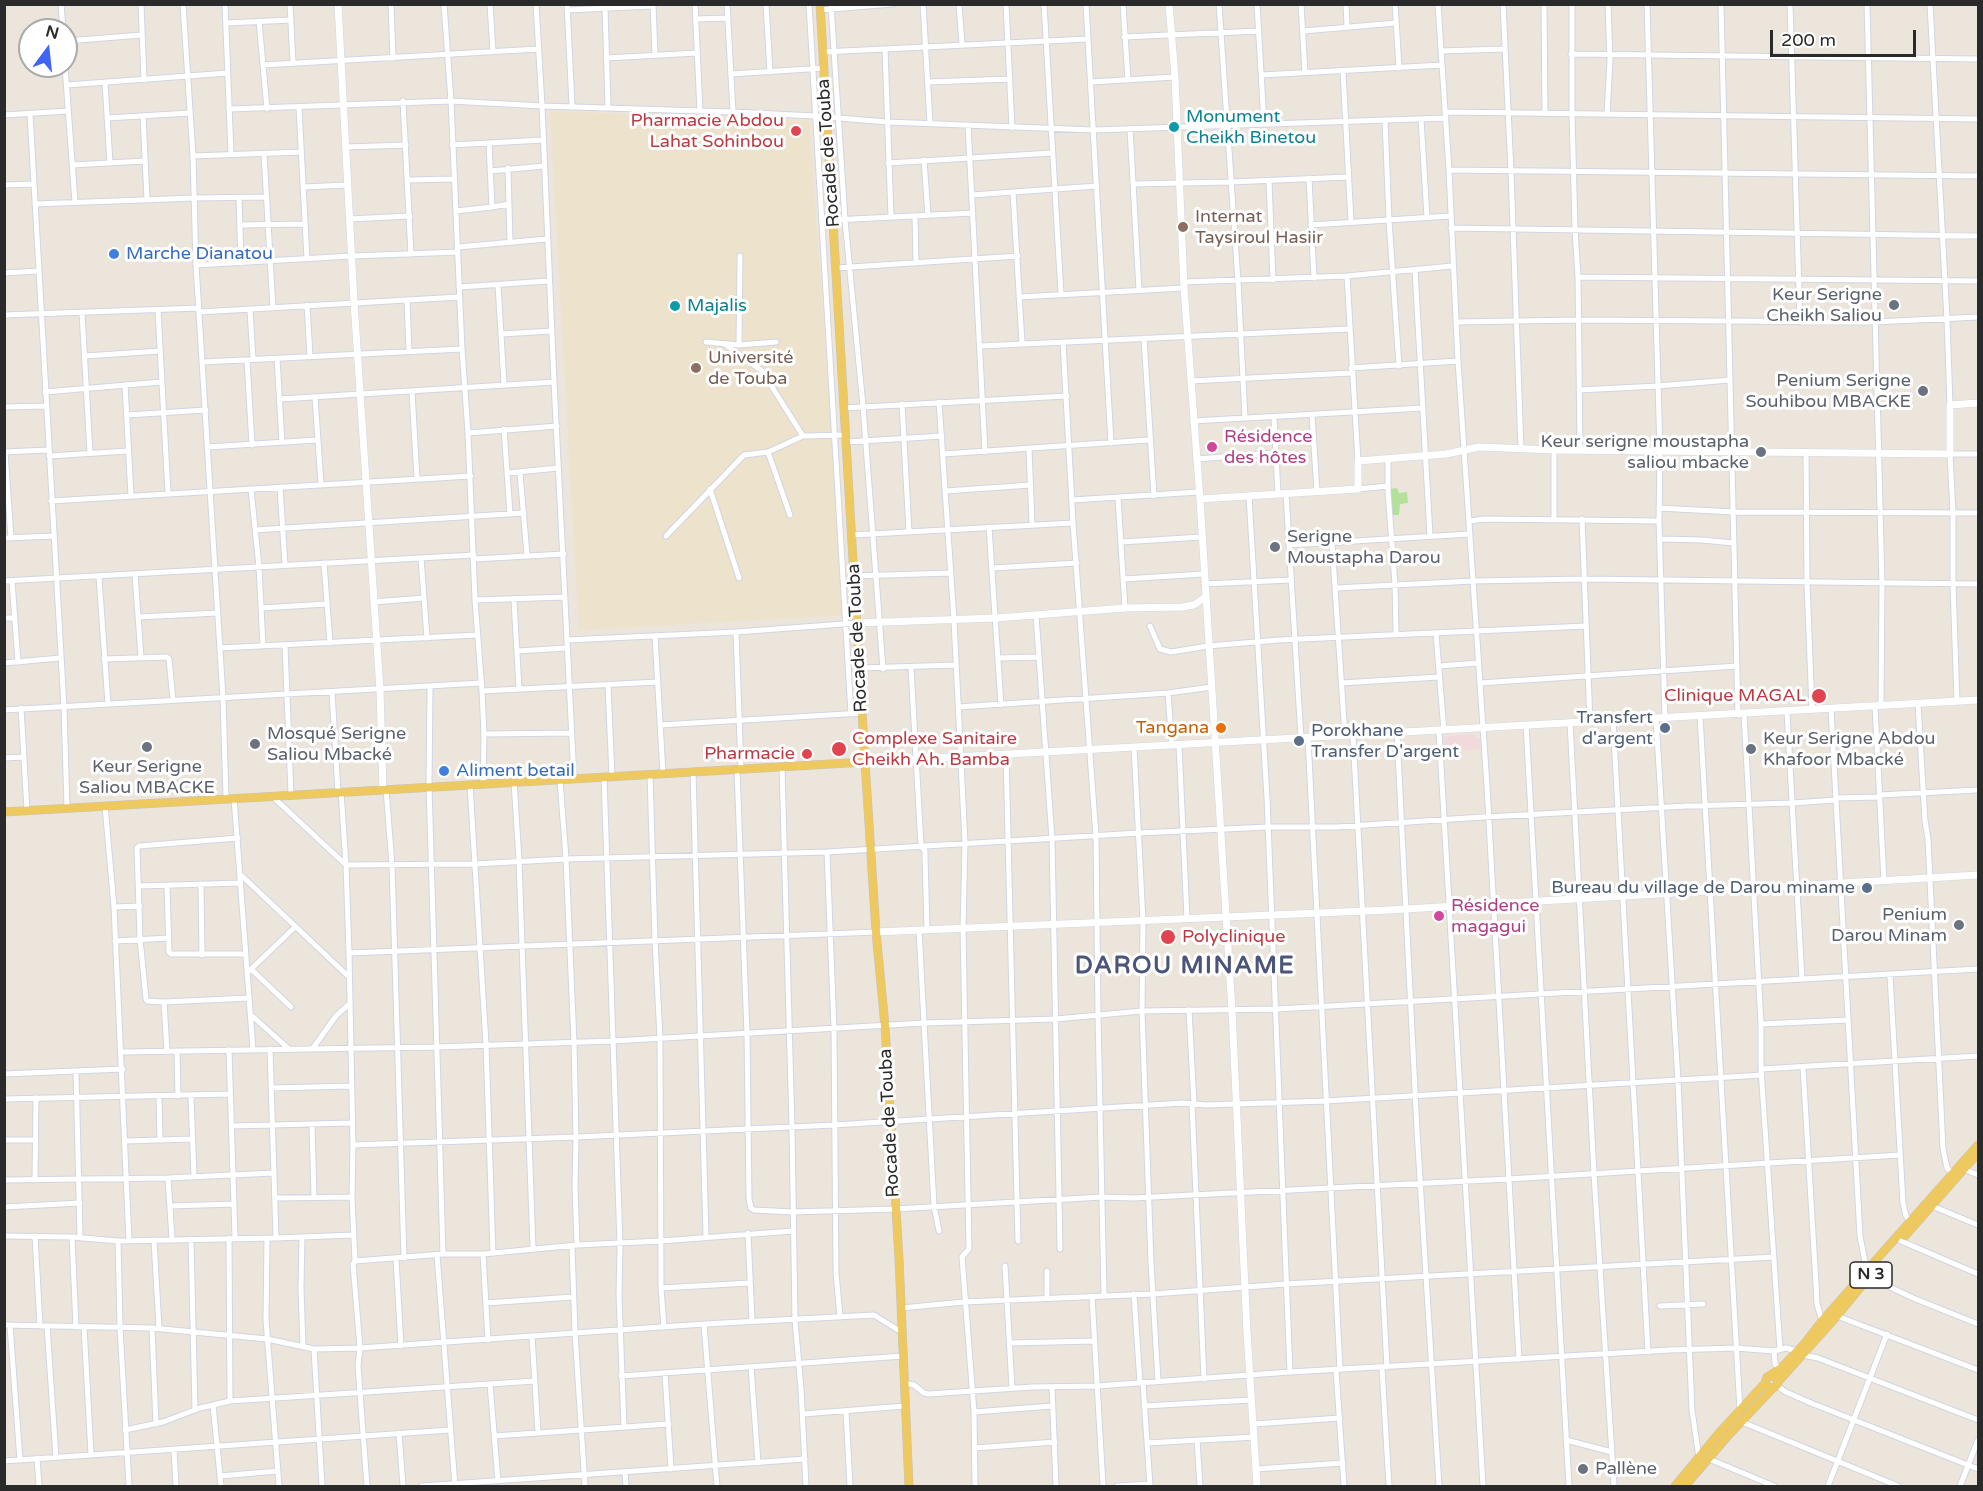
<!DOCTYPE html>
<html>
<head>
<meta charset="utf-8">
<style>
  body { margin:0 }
  #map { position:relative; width:1983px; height:1491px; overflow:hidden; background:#ece5dc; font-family:"Varela Round",sans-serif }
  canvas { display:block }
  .frame { position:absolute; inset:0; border:6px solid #2a2a2a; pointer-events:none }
  .north { position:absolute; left:18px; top:18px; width:60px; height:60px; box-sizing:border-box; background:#fff; border:2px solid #aaa; border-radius:50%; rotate:15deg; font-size:16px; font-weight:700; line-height:24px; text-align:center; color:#2a2a2a }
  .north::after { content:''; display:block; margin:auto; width:21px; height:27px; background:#3f65f6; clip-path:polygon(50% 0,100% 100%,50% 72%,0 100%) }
  .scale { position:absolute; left:1770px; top:30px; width:146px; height:27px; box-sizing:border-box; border:3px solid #2a2a2a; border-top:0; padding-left:8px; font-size:18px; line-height:21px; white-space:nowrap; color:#2a2a2a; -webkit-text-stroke:4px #fff; paint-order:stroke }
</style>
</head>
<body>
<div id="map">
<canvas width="1983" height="1491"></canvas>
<div class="frame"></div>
<div class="north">N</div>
<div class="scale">200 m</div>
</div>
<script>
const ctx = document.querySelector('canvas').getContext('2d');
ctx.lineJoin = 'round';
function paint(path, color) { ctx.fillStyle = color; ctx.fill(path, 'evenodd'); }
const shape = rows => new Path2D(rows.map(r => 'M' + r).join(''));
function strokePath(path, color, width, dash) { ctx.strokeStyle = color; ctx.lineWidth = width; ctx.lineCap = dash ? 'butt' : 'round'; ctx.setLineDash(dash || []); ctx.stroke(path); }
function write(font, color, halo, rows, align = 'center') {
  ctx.font = font + ' "Varela Round",sans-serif'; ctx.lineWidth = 6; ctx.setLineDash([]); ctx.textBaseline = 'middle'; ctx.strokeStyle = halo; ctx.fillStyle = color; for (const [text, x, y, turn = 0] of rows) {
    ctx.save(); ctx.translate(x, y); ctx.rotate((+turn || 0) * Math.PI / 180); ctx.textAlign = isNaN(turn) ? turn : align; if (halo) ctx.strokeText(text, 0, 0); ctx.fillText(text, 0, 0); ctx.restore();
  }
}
const education = shape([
  [550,111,809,121,845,615,579,630]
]);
const medical = shape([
  [1472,734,1480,739,1481,749,1445,752,1443,737]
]);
const green = shape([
  [1397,488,1399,493,1407,492,1408,503,1400,504,1399,515,1391,515,1390,489]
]);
const street = shape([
  [61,4,63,30],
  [141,4,144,80],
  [183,4,193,156,196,265,223,698,226,798],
  [225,4,231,154],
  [290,4,293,63],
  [391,4,393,58],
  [444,4,451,101,462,349,468,433,475,600,482,691,484,734,483,784],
  [490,4,493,52],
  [536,4,542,106,554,382,574,779],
  [567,4,572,105],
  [653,4,655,55],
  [695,4,700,111],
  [727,4,733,112],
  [766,4,770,72],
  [809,4,851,714],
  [831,4,845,220,863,406,883,669],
  [923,4,930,123],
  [959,4,962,44],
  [1006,4,1012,128],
  [1044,4,1061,294],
  [1086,4,1111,443],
  [1123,4,1128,80],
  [1219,4,1238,281,1245,418],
  [1257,4,1264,123],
  [1301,4,1305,73],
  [1346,4,1347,27],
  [1395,4,1399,68],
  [1438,4,1449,170,1458,361,1487,786,1519,1359],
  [1503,4,1511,171,1521,449],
  [1544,4,1545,113],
  [1572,4,1572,114,1575,230,1578,277,1580,450],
  [1647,4,1660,452,1659,521,1665,718],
  [1721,4,1738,715],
  [1790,4,1800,322],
  [1867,4,1882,584,1881,705],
  [1930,4,1947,319,1950,405],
  [605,8,608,106],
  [567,10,653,6],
  [820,10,892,4],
  [696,19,728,18],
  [259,21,267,109],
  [226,23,291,20],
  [1303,31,1396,23],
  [1124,37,1259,31],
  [66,41,142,35],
  [885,49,891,217],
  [1441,51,1505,49],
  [823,52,1088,39],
  [1571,54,1978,59],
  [606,58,697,53],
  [263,65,538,49],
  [65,66,75,202],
  [1343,71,1351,222],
  [731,74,824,68],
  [1262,75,1442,65],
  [105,82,110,163],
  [928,82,1010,79],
  [1091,82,1175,77],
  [67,85,228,73],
  [403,101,411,254],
  [299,108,307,259],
  [230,109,451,101,542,106,733,112,815,116,887,122,1093,130,1446,118],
  [1445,112,1978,119],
  [30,114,64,707,67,808],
  [1607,114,1610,61,1608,4],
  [4,115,68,111],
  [143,116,147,199],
  [107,118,190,113],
  [1421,119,1427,217],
  [1385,120,1389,220,1399,366],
  [968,125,985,452],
  [1130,129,1139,290],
  [489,143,492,207],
  [452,145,543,140],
  [346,147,406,145],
  [264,154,273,308],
  [193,156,301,152],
  [924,160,928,215],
  [888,163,1052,153],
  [72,165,145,161],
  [508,168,510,241],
  [1449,170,1978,176],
  [490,171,544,166],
  [1309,178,1314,278],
  [408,180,454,179],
  [1269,181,1273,280],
  [1133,184,1231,182,1348,177],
  [4,185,34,184],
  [303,187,347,185],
  [1013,192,1022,343],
  [972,195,1097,186],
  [239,198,241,263],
  [35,204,194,198,266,197],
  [456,211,492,207,509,204],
  [915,216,916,263],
  [349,219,410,216],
  [833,220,973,213],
  [240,225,305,224],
  [1311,225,1450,216],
  [1451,228,1978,236],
  [458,247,547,239],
  [196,265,352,256,458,252],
  [836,268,1018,256],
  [1415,270,1430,536],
  [4,273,39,271],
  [1347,276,1358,461],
  [1578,277,1978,281],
  [1183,282,1347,276,1452,266],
  [498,285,504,384],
  [459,287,549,281],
  [1019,297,1184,288],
  [407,300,409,351],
  [307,305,310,356],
  [158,310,168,493],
  [250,310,253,359],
  [199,312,459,297],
  [82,313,90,453],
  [4,315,199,308],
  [1456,322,1578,320,1874,322,1978,317],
  [502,334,552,331],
  [1144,338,1154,496],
  [706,342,739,345,776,342],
  [1063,342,1073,523,1096,836,1098,1016,1104,1295],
  [726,345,762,371,803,436],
  [739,345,740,256],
  [980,346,1349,329],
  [85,356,160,351],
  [277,358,282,442],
  [247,360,252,445],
  [203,362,462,349],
  [1351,368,1458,361],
  [1190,381,1351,373],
  [125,385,131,496],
  [1579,390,1658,386,1730,380],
  [45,392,161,382],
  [412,392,417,479],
  [315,397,321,484],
  [280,399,554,382],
  [939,402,954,620,965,843,963,928,969,1249,962,1257,974,1412,975,1486],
  [902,404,909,532],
  [4,407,46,406],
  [844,408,1067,396],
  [127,415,206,410],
  [1312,415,1317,492],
  [1274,417,1278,494],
  [1193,421,1423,408],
  [504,429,510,514],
  [468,433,557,426],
  [846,442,942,436],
  [208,447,317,440],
  [1029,449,1032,524],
  [1554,450,1554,519],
  [4,452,48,450],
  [5,452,11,538],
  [768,452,790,515],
  [1806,452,1807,583,1812,710],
  [943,454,1149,440],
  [49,456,128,451],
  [1196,459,1275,453],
  [1388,459,1388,492,1395,584,1396,635],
  [507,473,558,468],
  [520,473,527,555],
  [280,487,285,565],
  [251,489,259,567,263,646],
  [710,489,739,578],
  [1358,489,1388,486],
  [946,491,1030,485],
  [1286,494,1301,738],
  [1249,496,1267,798,1290,1372],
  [1118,498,1125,608],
  [1072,500,1199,492],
  [51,501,471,476],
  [1659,508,1733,512,1978,513],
  [1582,519,1590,722],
  [1470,521,1484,519,1659,521],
  [989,527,1001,705],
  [255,530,524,513],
  [852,535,1073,523],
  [666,536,744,455,768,452,803,436,846,435],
  [4,538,54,536],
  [1660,539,1702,540,1734,543],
  [1121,542,1201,537],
  [1332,543,1345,736],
  [1289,545,1470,534],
  [421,558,427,638],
  [474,559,564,554],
  [324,563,330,643],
  [992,568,1077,563],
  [135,574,141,657],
  [854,576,950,573],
  [99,577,108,704],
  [1124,579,1203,574],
  [4,581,474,555],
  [12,581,18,662],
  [1204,584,1290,580],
  [1336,588,1473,581,1585,579,1978,584],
  [475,600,565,597],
  [514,600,519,689],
  [373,602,424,598],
  [261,608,327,604],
  [1036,615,1052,839,1060,1249],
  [138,617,218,613],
  [4,618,14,618],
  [1150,626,1160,649,1171,652,1208,646,1279,640,1586,626],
  [736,632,741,769],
  [1436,634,1444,731],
  [655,636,663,774],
  [567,640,736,632,857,623],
  [285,646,291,794],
  [220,648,477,635],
  [518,651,567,648],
  [999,658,1038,657],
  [104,659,167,657,169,659,173,700],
  [4,663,61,658],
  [1439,666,1478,663],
  [860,668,956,665],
  [911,668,921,846,925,851,925,856,927,930],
  [1342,683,1439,677],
  [1480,683,1737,666],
  [608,685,612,777],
  [430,687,429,786,443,1254],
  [482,691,658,682],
  [332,692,338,792],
  [1168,693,1172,746],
  [1957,702,1953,584,1953,513,1950,454,1978,454],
  [1918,704,1925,821,1928,839,1943,1149,1947,1168,1954,1175],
  [1875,706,1884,882],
  [958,707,1168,693,1212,687],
  [21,708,27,810],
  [1831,709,1860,1236,1867,1272],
  [4,710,481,683],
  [1787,712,1802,979],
  [1744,714,1761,1024,1761,1069,1780,1349],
  [1700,716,1740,1410],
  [1656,718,1678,1081,1692,1410,1699,1458],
  [1613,720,1648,1352],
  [1570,723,1594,1174,1614,1486],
  [660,725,863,713],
  [1526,725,1569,1486],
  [1439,731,1483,1486],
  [1397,733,1417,1130,1439,1486],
  [484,734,571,733],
  [1353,736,1387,1367],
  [1308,738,1340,1369],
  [1179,745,1187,918],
  [1134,747,1143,921,1142,1011,1151,1263,1158,1381],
  [1006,755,1018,1241],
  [4,758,24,757],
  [782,767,792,1127,795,1320,801,1389,806,1486],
  [737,770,747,1034,749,1199,751,1208,754,1210,793,1212,895,1209,1102,1197,1133,1198,1508,1179,1900,1155],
  [693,772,706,1236],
  [650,775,655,941,660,1038,661,1288,664,1327],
  [604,777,620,1244,619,1295,624,1427],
  [560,780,566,859,574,1042,576,1137,575,1188,577,1245],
  [514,781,519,861,533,1249],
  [470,785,486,1044,493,1253],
  [386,789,392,865,404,1258],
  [341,791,346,865,349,953,353,1145,352,1197,355,1261,353,1264,360,1348,358,1366,367,1486],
  [1879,795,1978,790],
  [273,797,346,865,475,864,566,859,827,852,1139,833,1268,827,1337,827,1467,818,1687,806,1793,803,1836,800],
  [234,798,253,1050],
  [1836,798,1879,797],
  [105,806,114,907,129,1241],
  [238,838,139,846,137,848,140,939,146,999,147,1001,164,1002,249,998],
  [827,852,834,1029,836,1273,840,1317],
  [241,875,349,977],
  [201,885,202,955],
  [139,886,241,883],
  [167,886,169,952,171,954,245,954],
  [114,907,140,906],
  [919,930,934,1206,939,1231],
  [115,941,169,938],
  [349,953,876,932],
  [251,969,291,1007],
  [247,973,295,927],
  [1890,975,1903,1203,1906,1216,1911,1221],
  [164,1002,167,1051],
  [1189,1010,1194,1104],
  [250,1014,289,1049],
  [1761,1024,1848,1020],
  [313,1048,336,1016,349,1004],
  [270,1049,276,1238],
  [229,1050,235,1237],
  [177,1051,178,1096],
  [122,1052,437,1047,613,1041,924,1023,1056,1019,1142,1011,1277,1009,1978,969],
  [1803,1067,1816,1284,1817,1304,1822,1321],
  [1761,1069,1978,1056],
  [76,1071,80,1238],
  [4,1074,123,1069],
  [271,1088,351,1086],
  [159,1096,160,1140],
  [191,1096,194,1177],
  [4,1099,230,1094],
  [1192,1104,1204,1379],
  [312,1124,314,1197],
  [231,1126,352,1123],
  [4,1140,35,1140],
  [125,1141,193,1139],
  [353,1145,576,1137,834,1125,1183,1103,1206,1105,1326,1101,1762,1075],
  [1961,1168,1978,1175],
  [168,1178,172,1239],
  [4,1180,168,1178,274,1173],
  [35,1180,36,1098],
  [275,1198,352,1197],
  [170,1206,234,1204],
  [1932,1206,1978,1225],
  [4,1207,80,1203],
  [748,1233,752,1321],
  [4,1236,72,1237,118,1241,276,1238,353,1235],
  [35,1236,40,1326],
  [72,1237,76,1327],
  [302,1237,301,1288,303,1347],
  [229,1238,230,1401],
  [267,1238,266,1320,279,1486],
  [191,1239,195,1410],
  [154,1240,159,1328],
  [118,1241,120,1327,129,1486],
  [1901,1241,1978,1274],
  [572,1246,575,1333,585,1486],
  [483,1254,488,1340],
  [437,1255,455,1486],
  [396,1259,401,1346],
  [355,1261,443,1254,483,1254,577,1245,661,1241,793,1231],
  [1005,1266,1012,1388],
  [1869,1277,1913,1298,1978,1324],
  [661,1288,749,1283],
  [1134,1294,1140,1383],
  [1092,1296,1103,1486],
  [1047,1298,1047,1271],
  [486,1303,573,1297],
  [1660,1306,1703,1304],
  [901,1308,964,1302,1153,1294,1286,1284,1774,1257],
  [1837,1316,1978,1370],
  [704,1324,717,1486],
  [4,1325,152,1328,267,1339,314,1349,360,1348,704,1324,874,1315,903,1333],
  [10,1326,20,1460],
  [47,1326,56,1457],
  [84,1327,91,1454],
  [152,1328,156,1424],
  [532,1336,538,1432],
  [1010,1343,1094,1341],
  [314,1349,322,1486],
  [1774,1351,1775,1364,1780,1369],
  [1803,1355,1818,1358,1978,1420],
  [751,1367,758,1463],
  [1382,1368,1389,1486],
  [1336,1370,1344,1486],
  [665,1373,671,1469],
  [621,1376,903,1356],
  [904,1383,914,1385,924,1393,929,1394,1032,1387,1097,1386,1290,1372,1670,1350,1736,1348,1774,1351,1786,1348,1797,1351],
  [1143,1383,1150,1486],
  [490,1384,498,1481],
  [1777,1386,1786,1392,1811,1403,1978,1469],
  [1052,1387,1056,1486],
  [213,1405,221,1486],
  [1144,1406,1251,1400],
  [846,1412,850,1486],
  [974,1412,1052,1406],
  [803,1414,905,1406],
  [1742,1422,1898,1486],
  [1254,1424,1340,1418],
  [125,1430,163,1422,200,1408,230,1401,535,1381],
  [399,1433,403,1486],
  [494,1436,669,1424],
  [1197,1440,1200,1486],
  [1566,1440,1612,1452],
  [1147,1443,1255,1437],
  [975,1448,1055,1442],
  [174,1449,176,1486],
  [37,1458,39,1486],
  [1709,1459,1774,1486],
  [4,1461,450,1430],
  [1256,1469,1343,1463],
  [625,1472,626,1486],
  [220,1476,278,1471],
  [422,1486,805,1459],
  [1117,1486,1150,1484],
  [1828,1486,1887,1334],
  [1960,1486,1978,1440]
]);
const secondary = shape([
  [338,4,354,302,380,690,383,789],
  [1169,4,1175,77,1184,288,1200,499,1232,1010,1247,1332,1257,1486],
  [1200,499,1358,489,1358,461,1446,454,1479,447,1554,450,1950,454,1950,405,1978,403],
  [857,623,996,618,1125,608,1182,607,1194,605,1204,598],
  [865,762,1978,700],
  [876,932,1389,910,1978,875]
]);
const primary = shape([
  [820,4,865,762,876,932,885,1026,899,1259,909,1486],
  [4,812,865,762],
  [1905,1236,1978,1153],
  [1772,1376,1777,1379,1778,1384,1775,1387,1770,1388,1765,1383,1767,1377,1780,1369,1805,1343,1822,1321,1978,1145],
  [1778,1382,1837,1316,1873,1272],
  [1675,1486,1719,1433,1765,1383],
  [1685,1486,1726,1438,1773,1388]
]);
const markers = [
  [1174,127,6,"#0f9aa8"],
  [796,131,6,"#e0444e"],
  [1183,227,6,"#8d6e63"],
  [114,254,6,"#3f7fe0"],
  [1894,305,6,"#6b7280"],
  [675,306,6,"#0f9aa8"],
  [696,368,6,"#8d6e63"],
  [1923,391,6,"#6b7280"],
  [1212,447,6,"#d1479c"],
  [1761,452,6,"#6b7280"],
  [1275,547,6,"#6b7280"],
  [1819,696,8,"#e0444e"],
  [1221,728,6,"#e8710a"],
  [1665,728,6,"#5c6f8a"],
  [1299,741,6,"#5c6f8a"],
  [255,744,6,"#6b7280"],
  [147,747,6,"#6b7280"],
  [839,749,8,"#e0444e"],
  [1751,749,6,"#6b7280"],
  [807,754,6,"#e0444e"],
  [444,771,6,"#3f7fe0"],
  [1867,888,6,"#5c6f8a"],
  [1439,916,6,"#d1479c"],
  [1959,925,6,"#6b7280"],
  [1168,937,8,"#e0444e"],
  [1583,1469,6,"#6b7280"]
];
const shields = [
  [1871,1275,42]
];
const shieldNames = [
  ["N 3",1871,1275]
];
const cultureNames = [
  ["Monument",1186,117],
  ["Cheikh Binetou",1186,138],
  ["Majalis",687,306]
];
const healthNames = [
  ["Pharmacie Abdou",784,121],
  ["Lahat Sohinbou",784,142],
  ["Clinique MAGAL",1806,696],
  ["Complexe Sanitaire",852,739,"left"],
  ["Cheikh Ah. Bamba",852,760,"left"],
  ["Pharmacie",795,754],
  ["Polyclinique",1182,937,"left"]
];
const streetNames = [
  ["Rocade de Touba",829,153,-94],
  ["Rocade de Touba",858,638,-93],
  ["Rocade de Touba",890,1123,-93]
];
const educationNames = [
  ["Internat",1195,217],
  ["Taysiroul Hasiir",1195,238],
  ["Université",708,358],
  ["de Touba",708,379]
];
const shopNames = [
  ["Marche Dianatou",126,254],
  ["Aliment betail",456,771]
];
const worshipNames = [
  ["Keur Serigne",1882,295],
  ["Cheikh Saliou",1882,316],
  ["Penium Serigne",1911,381],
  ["Souhibou MBACKE",1911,402],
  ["Keur serigne moustapha",1749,442],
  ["saliou mbacke",1749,463],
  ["Serigne",1287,537,"left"],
  ["Moustapha Darou",1287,558,"left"],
  ["Mosqué Serigne",267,734,"left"],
  ["Saliou Mbacké",267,755,"left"],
  ["Keur Serigne Abdou",1763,739,"left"],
  ["Khafoor Mbacké",1763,760,"left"],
  ["Keur Serigne",147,767,"center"],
  ["Saliou MBACKE",147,788,"center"],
  ["Penium",1947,915],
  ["Darou Minam",1947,936],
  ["Pallène",1595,1469,"left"]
];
const hotelNames = [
  ["Résidence",1224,437],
  ["des hôtes",1224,458],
  ["Résidence",1451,906],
  ["magagui",1451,927]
];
const serviceNames = [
  ["Transfert",1653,718],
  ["d'argent",1653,739],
  ["Porokhane",1311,731,"left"],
  ["Transfer D'argent",1311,752,"left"],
  ["Bureau du village de Darou miname",1855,888]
];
const foodNames = [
  ["Tangana",1209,728]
];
const districtNames = [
  ["DAROU MINAME",1185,967]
];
paint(education, '#ede2cc');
paint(medical, '#f2d9db');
paint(green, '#b3e199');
strokePath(street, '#d1d5e2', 7);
strokePath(secondary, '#d1d5e2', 8);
strokePath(primary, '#c3c3c3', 9);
strokePath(street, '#fff', 5);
strokePath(secondary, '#fff', 7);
strokePath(primary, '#eec95f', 8);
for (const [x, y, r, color] of markers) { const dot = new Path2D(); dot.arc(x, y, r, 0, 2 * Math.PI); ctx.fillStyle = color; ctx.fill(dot); strokePath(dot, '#fff', 2); }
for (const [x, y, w] of shields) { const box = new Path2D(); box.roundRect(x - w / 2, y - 13, w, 26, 4.5); ctx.fillStyle = '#fff'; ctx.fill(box); strokePath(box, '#2a2a2a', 1.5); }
write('bold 16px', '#2a2a2a', null, shieldNames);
write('18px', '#0d838f', '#fff', cultureNames, 'left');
write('18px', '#be3a42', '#fff', healthNames, 'right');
write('18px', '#2a2a2a', '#fff', streetNames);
write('18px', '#785e54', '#fff', educationNames, 'left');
write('18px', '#366cbe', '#fff', shopNames, 'left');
write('18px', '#5b616d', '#fff', worshipNames, 'right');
write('18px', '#b23c85', '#fff', hotelNames, 'left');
write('18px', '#4e5e75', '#fff', serviceNames, 'right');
write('18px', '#c56008', '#fff', foodNames, 'right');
ctx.letterSpacing = '1.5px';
write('bold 24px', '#4b547a', '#fff', districtNames);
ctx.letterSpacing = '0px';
</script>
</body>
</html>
